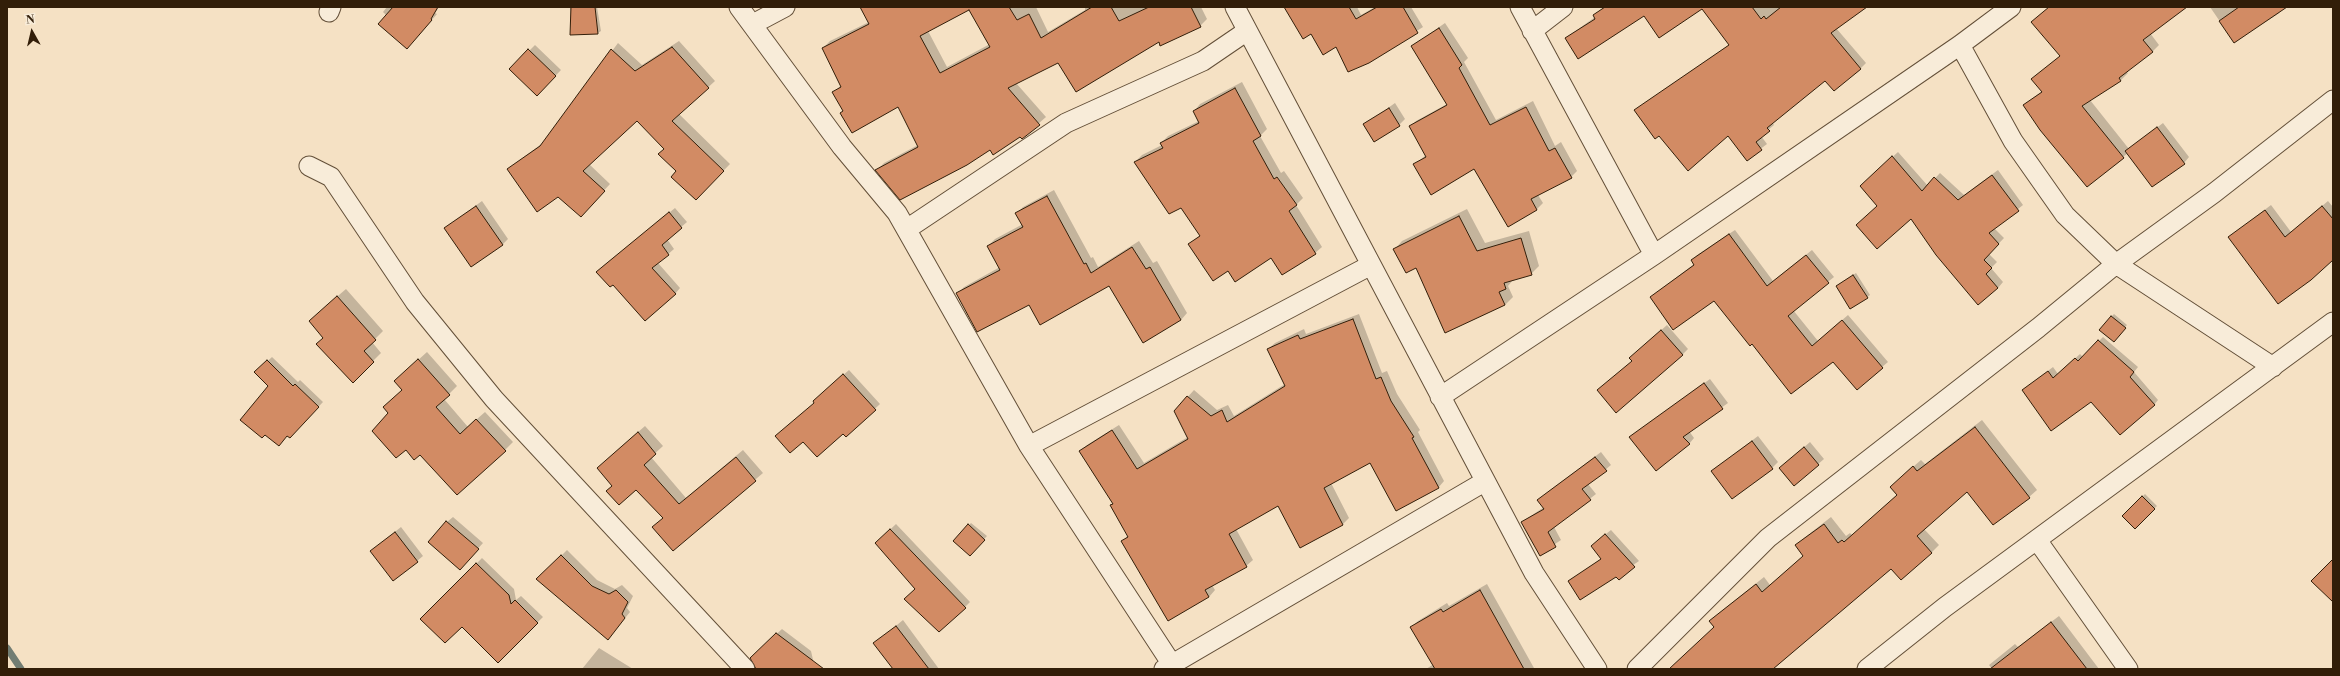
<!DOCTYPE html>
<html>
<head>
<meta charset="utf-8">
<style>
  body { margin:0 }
  #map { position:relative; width:2340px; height:676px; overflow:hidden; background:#f5e1c4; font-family:"Libre Bodoni",serif }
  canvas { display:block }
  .frame { position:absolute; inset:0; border:8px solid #321e09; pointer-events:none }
  .north { position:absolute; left:12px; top:12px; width:40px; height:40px; -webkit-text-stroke:3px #f8ecd9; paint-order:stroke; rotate:352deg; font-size:11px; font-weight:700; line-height:16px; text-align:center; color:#321e09 }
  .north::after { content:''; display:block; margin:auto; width:14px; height:18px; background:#321e09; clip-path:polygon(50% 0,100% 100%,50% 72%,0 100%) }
</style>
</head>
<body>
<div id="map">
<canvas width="2340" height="676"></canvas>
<div class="frame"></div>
<div class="north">N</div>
</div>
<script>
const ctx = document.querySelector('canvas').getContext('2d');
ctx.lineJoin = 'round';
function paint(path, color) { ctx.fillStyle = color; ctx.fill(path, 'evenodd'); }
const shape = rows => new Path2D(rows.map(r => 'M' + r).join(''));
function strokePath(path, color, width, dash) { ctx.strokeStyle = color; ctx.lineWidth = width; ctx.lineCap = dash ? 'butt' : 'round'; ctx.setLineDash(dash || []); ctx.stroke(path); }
const shadow = shape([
  [387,7,439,7,435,13,437,14,413,42,383,12],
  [570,7,597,7,601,31,598,33,571,34],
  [861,7,1036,7,1048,32,1085,10,1085,7,1201,7,1207,19,1200,26,1159,40,1059,62,1016,83,1046,117,1022,138,1020,135,990,149,877,170,884,163,918,145,898,105,844,111,834,93,841,85,823,48,830,41,869,22],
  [970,9,990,44,947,67,928,31],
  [1285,7,1357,7,1361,15,1375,7,1411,7,1423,27,1368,62,1311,33],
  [1604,7,1856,7,1836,28,1866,63,1860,69,1826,80,1772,122,1774,125,1761,136,1767,144,1747,159,1728,135,1659,135,1635,111,1730,44,1702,8,1644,15,1566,38,1595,17,1594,15],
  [2049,7,2185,7,2150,33,2159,45,2152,52,2126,71,2128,73,2121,80,2090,100,2129,149,2163,123,2189,157,2184,163,2128,153,2123,157,2024,105,2042,91,2040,73,2061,55,2033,22],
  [2210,7,2285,7,2278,14,2234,42],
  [1445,23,1468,58,1464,62,1496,120,1533,101,1555,146,1561,142,1577,171,1571,177,1538,195,1543,203,1537,209,1475,167,1414,165,1426,155,1410,127,1416,121,1447,104,1412,46],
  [679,41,715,81,679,114,730,164,696,199,665,148,637,120,589,164,610,184,587,209,508,169,544,142,618,43,642,65],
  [535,45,561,70,537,95,511,69],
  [1242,82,1267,129,1260,136,1281,173,1284,171,1303,198,1296,205,1322,247,1315,253,1272,256,1228,270,1189,244,1200,235,1181,207,1135,162,1142,155,1162,145,1161,143,1168,136,1199,121,1194,111,1200,104],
  [1395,103,1405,119,1399,125,1364,125],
  [1898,152,1928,186,1940,173,1964,195,1998,170,2023,205,1994,228,2004,238,1989,254,1997,262,1991,268,2003,282,1998,288,1911,217,1878,206,1866,181],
  [1054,190,1091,258,1093,257,1098,267,1139,241,1153,263,1157,261,1187,313,1181,320,1110,285,1030,303,957,294,964,287,1000,267,988,246,995,239,1023,224,1017,213,1023,207],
  [482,201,508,239,503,244,445,228],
  [2328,201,2333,207,2333,259,2229,237,2271,205,2291,232],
  [675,208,687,222,667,239,674,249,658,263,680,288,675,294,603,266],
  [1467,209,1485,243,1529,231,1539,266,1531,274,1513,280,1508,286,1513,297,1505,305,1446,331,1416,266,1395,249,1402,241],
  [1735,230,1773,281,1812,250,1834,277,1793,310,1818,341,1848,315,1888,362,1857,388,1833,360,1752,342,1714,300,1651,297,1694,264,1692,260,1697,255],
  [1856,273,1870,295,1851,308,1837,286],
  [346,289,383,331,372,342,381,353,353,381,324,337,318,313],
  [1359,314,1382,373,1387,371,1397,394,1420,430,1418,432,1444,481,1438,488,1371,462,1331,483,1349,518,1343,524,1301,546,1279,505,1236,529,1253,560,1246,566,1212,585,1215,590,1209,597,1123,541,1128,535,1111,505,1113,503,1080,451,1087,445,1119,425,1144,463,1188,437,1175,411,1194,390,1217,410,1228,405,1234,416,1285,384,1268,349,1275,343,1304,329,1306,334],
  [2114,314,2127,325,2116,338,2112,316],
  [1667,325,1688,349,1682,355,1633,361,1630,358],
  [2103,337,2138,367,2134,372,2158,400,2154,405,2091,401,2023,390,2053,367,2058,374,2080,354,2083,357],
  [427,352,457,386,444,399,468,427,485,412,513,442,505,450,389,413,403,390,395,381],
  [272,357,298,382,300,380,323,402,290,437,269,386,256,372],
  [849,370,880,404,846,436,819,396],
  [1710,379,1728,403,1689,431,1694,438,1689,444,1630,437],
  [1982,420,2037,490,2029,497,1968,491,1924,529,1939,545,1932,552,1891,568,1773,669,1683,669,1715,627,1718,614,1764,577,1770,585,1804,555,1797,545,1804,538,1831,517,1846,536,1850,533,1852,535,1898,494,1899,479,1921,460,1925,464],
  [645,426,663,446,651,457,686,498,743,450,763,473,673,550,654,527,664,517,636,489,613,486,605,461],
  [1758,436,1778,462,1772,468,1712,471],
  [1810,442,1824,459,1794,485,1786,463],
  [1601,452,1611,465,1588,484,1596,494,1554,527,1561,540,1540,554,1522,522,1544,507,1544,495],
  [2145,494,2157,506,2135,528,2123,516],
  [453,517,483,543,465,563,447,522],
  [971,523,987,536,970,555,954,541],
  [896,524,970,602,965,607,916,588,876,543],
  [401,527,423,556,417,561,371,551],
  [1611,530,1639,561,1617,576,1569,582,1602,558,1597,541],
  [567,550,597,580,615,589,622,585,633,596,627,608,630,612,608,639,538,579],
  [482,558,514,589,516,600,521,596,543,617,498,661,462,625,422,619],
  [1487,584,1534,668,1426,669,1434,664,1412,627,1418,621,1447,603,1449,606],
  [2059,616,2099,669,1992,669,1989,665,2015,644,2018,647],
  [903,620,939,669,894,669,874,644],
  [782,629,811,651,814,664,809,669,756,669,751,658],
  [599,648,633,669,582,669]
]);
const stream = shape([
  [7,648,21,669]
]);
const building = shape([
  [393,7,438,7,431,19,432,20,407,49,378,24,393,7],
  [571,7,595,7,598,34,570,35,571,7],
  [860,7,1009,7,1017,20,1029,14,1041,38,1092,7,1111,7,1119,21,1149,7,1191,7,1201,27,1160,46,1159,42,1076,92,1058,63,1008,88,1040,125,1022,139,1020,137,993,155,990,150,967,165,900,200,875,170,918,147,898,107,852,133,840,113,843,111,832,92,841,87,822,48,869,24,860,7],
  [969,10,990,47,940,73,920,36,969,10],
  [1284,7,1349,7,1356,19,1377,7,1403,7,1418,33,1369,63,1348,72,1336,47,1323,55,1311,34,1303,39,1284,7],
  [1605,7,1752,7,1761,19,1764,16,1766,19,1781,7,1867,7,1831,33,1861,69,1834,91,1825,81,1767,128,1770,131,1756,142,1762,150,1747,161,1728,136,1688,171,1659,136,1655,139,1634,110,1729,45,1702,9,1659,38,1644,16,1578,59,1565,38,1595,19,1593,15,1605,7],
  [2049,7,2187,7,2143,40,2153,52,2119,78,2121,81,2082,106,2124,158,2087,187,2040,130,2023,105,2042,92,2031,79,2060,56,2031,22,2049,7],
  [2239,7,2287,7,2234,43,2219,21,2239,7],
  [1439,28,1462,65,1459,68,1490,125,1526,107,1549,151,1555,148,1572,178,1531,199,1537,210,1508,227,1474,169,1431,195,1413,164,1426,157,1409,126,1447,105,1411,46,1439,28],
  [672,47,709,88,672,121,724,171,696,200,671,177,676,171,658,154,664,149,637,121,583,171,605,191,581,217,558,197,537,212,507,169,540,146,611,49,635,71,672,47],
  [528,49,556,76,537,96,509,69,528,49],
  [1235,88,1261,136,1253,141,1274,179,1277,177,1297,205,1289,211,1316,254,1282,275,1271,258,1235,282,1228,271,1213,281,1188,244,1200,236,1181,208,1169,214,1134,162,1163,148,1160,143,1199,123,1193,111,1235,88],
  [1389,108,1400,126,1374,142,1363,124,1389,108],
  [2157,127,2185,164,2152,187,2125,151,2157,127],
  [1892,156,1922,191,1934,177,1958,200,1992,175,2019,211,1989,233,1999,244,1984,260,1992,268,1986,274,1998,288,1978,305,1936,255,1911,219,1877,249,1856,225,1877,206,1860,186,1892,156],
  [1047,196,1084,264,1086,263,1091,273,1132,247,1146,269,1150,267,1181,320,1143,343,1109,286,1040,325,1029,305,977,332,956,293,1000,270,987,246,1023,227,1015,213,1047,196],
  [476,206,503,245,471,267,444,228,476,206],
  [2322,206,2333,219,2333,260,2311,280,2278,304,2228,237,2265,210,2285,237,2322,206],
  [669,212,682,228,662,245,669,255,652,268,676,294,645,321,613,285,610,287,596,272,669,212],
  [1459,216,1477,251,1521,238,1532,275,1504,283,1506,289,1499,292,1505,305,1445,333,1416,268,1406,273,1393,249,1459,216],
  [1729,234,1767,286,1806,255,1829,283,1788,316,1812,346,1842,320,1883,368,1857,390,1833,362,1791,394,1752,344,1750,346,1714,301,1673,330,1650,297,1694,265,1691,260,1729,234],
  [1853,275,1868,298,1850,309,1836,286,1853,275],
  [337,296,376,340,364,351,374,362,353,383,316,344,323,338,309,321,337,296],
  [2111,316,2126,328,2114,342,2099,330,2111,316],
  [1353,319,1376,379,1381,377,1391,401,1414,437,1412,438,1439,488,1396,511,1370,463,1324,488,1343,525,1300,548,1278,506,1229,534,1247,567,1205,590,1209,597,1168,621,1121,541,1128,537,1110,505,1113,504,1079,451,1112,430,1137,469,1188,439,1174,411,1187,396,1211,416,1222,410,1227,422,1285,386,1267,349,1298,335,1300,339,1353,319],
  [1661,330,1683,355,1616,413,1597,390,1632,361,1629,358,1661,330],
  [2098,340,2134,372,2130,377,2155,405,2120,435,2091,402,2051,431,2022,390,2048,371,2053,378,2075,358,2078,361,2098,340],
  [418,359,450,395,436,407,460,434,476,419,506,451,457,495,420,455,414,460,406,450,396,458,372,431,388,413,383,407,402,390,394,381,418,359],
  [267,360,293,386,295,384,319,407,290,438,287,436,279,446,265,435,262,438,240,420,268,386,254,372,267,360],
  [843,374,876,410,846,437,843,434,817,457,803,442,790,453,775,436,814,403,813,401,843,374],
  [1704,383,1723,409,1683,437,1690,444,1656,471,1629,437,1704,383],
  [1975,427,2030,498,1993,525,1967,492,1917,536,1932,553,1901,580,1891,569,1773,669,1669,669,1714,627,1709,621,1756,584,1762,592,1803,556,1795,545,1824,524,1838,543,1842,540,1844,542,1897,495,1890,487,1913,466,1917,471,1975,427],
  [638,432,656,454,644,465,679,504,736,457,756,481,673,551,652,527,663,518,636,490,619,505,606,491,612,486,597,468,638,432],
  [1752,441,1773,469,1732,499,1711,471,1752,441],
  [1804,447,1819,465,1794,486,1779,468,1804,447],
  [1595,457,1607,471,1582,489,1591,500,1548,532,1556,547,1540,556,1521,522,1544,509,1537,500,1595,457],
  [2142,496,2155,509,2135,529,2122,516,2142,496],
  [446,521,479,549,460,570,428,542,446,521],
  [968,524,985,540,970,556,953,541,968,524],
  [890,529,966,608,939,632,904,599,915,589,875,543,890,529],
  [395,532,418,562,393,581,370,551,395,532],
  [1605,534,1635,567,1619,580,1616,577,1580,600,1568,581,1601,559,1591,546,1605,534],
  [561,555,592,586,609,594,616,590,628,602,622,614,625,618,608,640,536,579,561,555],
  [2333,559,2333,602,2311,581,2333,559],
  [476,563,509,595,511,604,515,600,538,623,498,663,462,627,445,643,420,619,476,563],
  [1480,590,1524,669,1435,669,1410,627,1441,609,1443,612,1480,590],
  [2051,622,2087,669,1990,669,2051,622],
  [896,626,929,669,893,669,873,643,896,626],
  [776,633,824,669,756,669,750,658,776,633]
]);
const street = shape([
  [739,7,842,147,897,213,1029,446,1175,669],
  [1235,7,1534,573,1597,669],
  [1520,7,1654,255],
  [329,12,331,7],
  [753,24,785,7],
  [1532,31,1563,7],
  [1960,45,2013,141,2065,215,2116,264,2273,367],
  [309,166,331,177,415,302,494,399,745,669],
  [907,229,1066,123,1203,61,1247,31],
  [1440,397,1654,255,1960,45,2011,7],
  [1029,446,1371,265],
  [2037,540,2128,669],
  [1164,669,1484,482],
  [1637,669,1768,538,2038,328,2116,264,2214,193,2333,100],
  [1867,669,1945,607,2333,322]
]);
paint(shadow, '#0003');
strokePath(stream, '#727d73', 7);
paint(building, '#d28b64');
strokePath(building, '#321e09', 1);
strokePath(street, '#634f38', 21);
strokePath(street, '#f8ecd9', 19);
</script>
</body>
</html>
